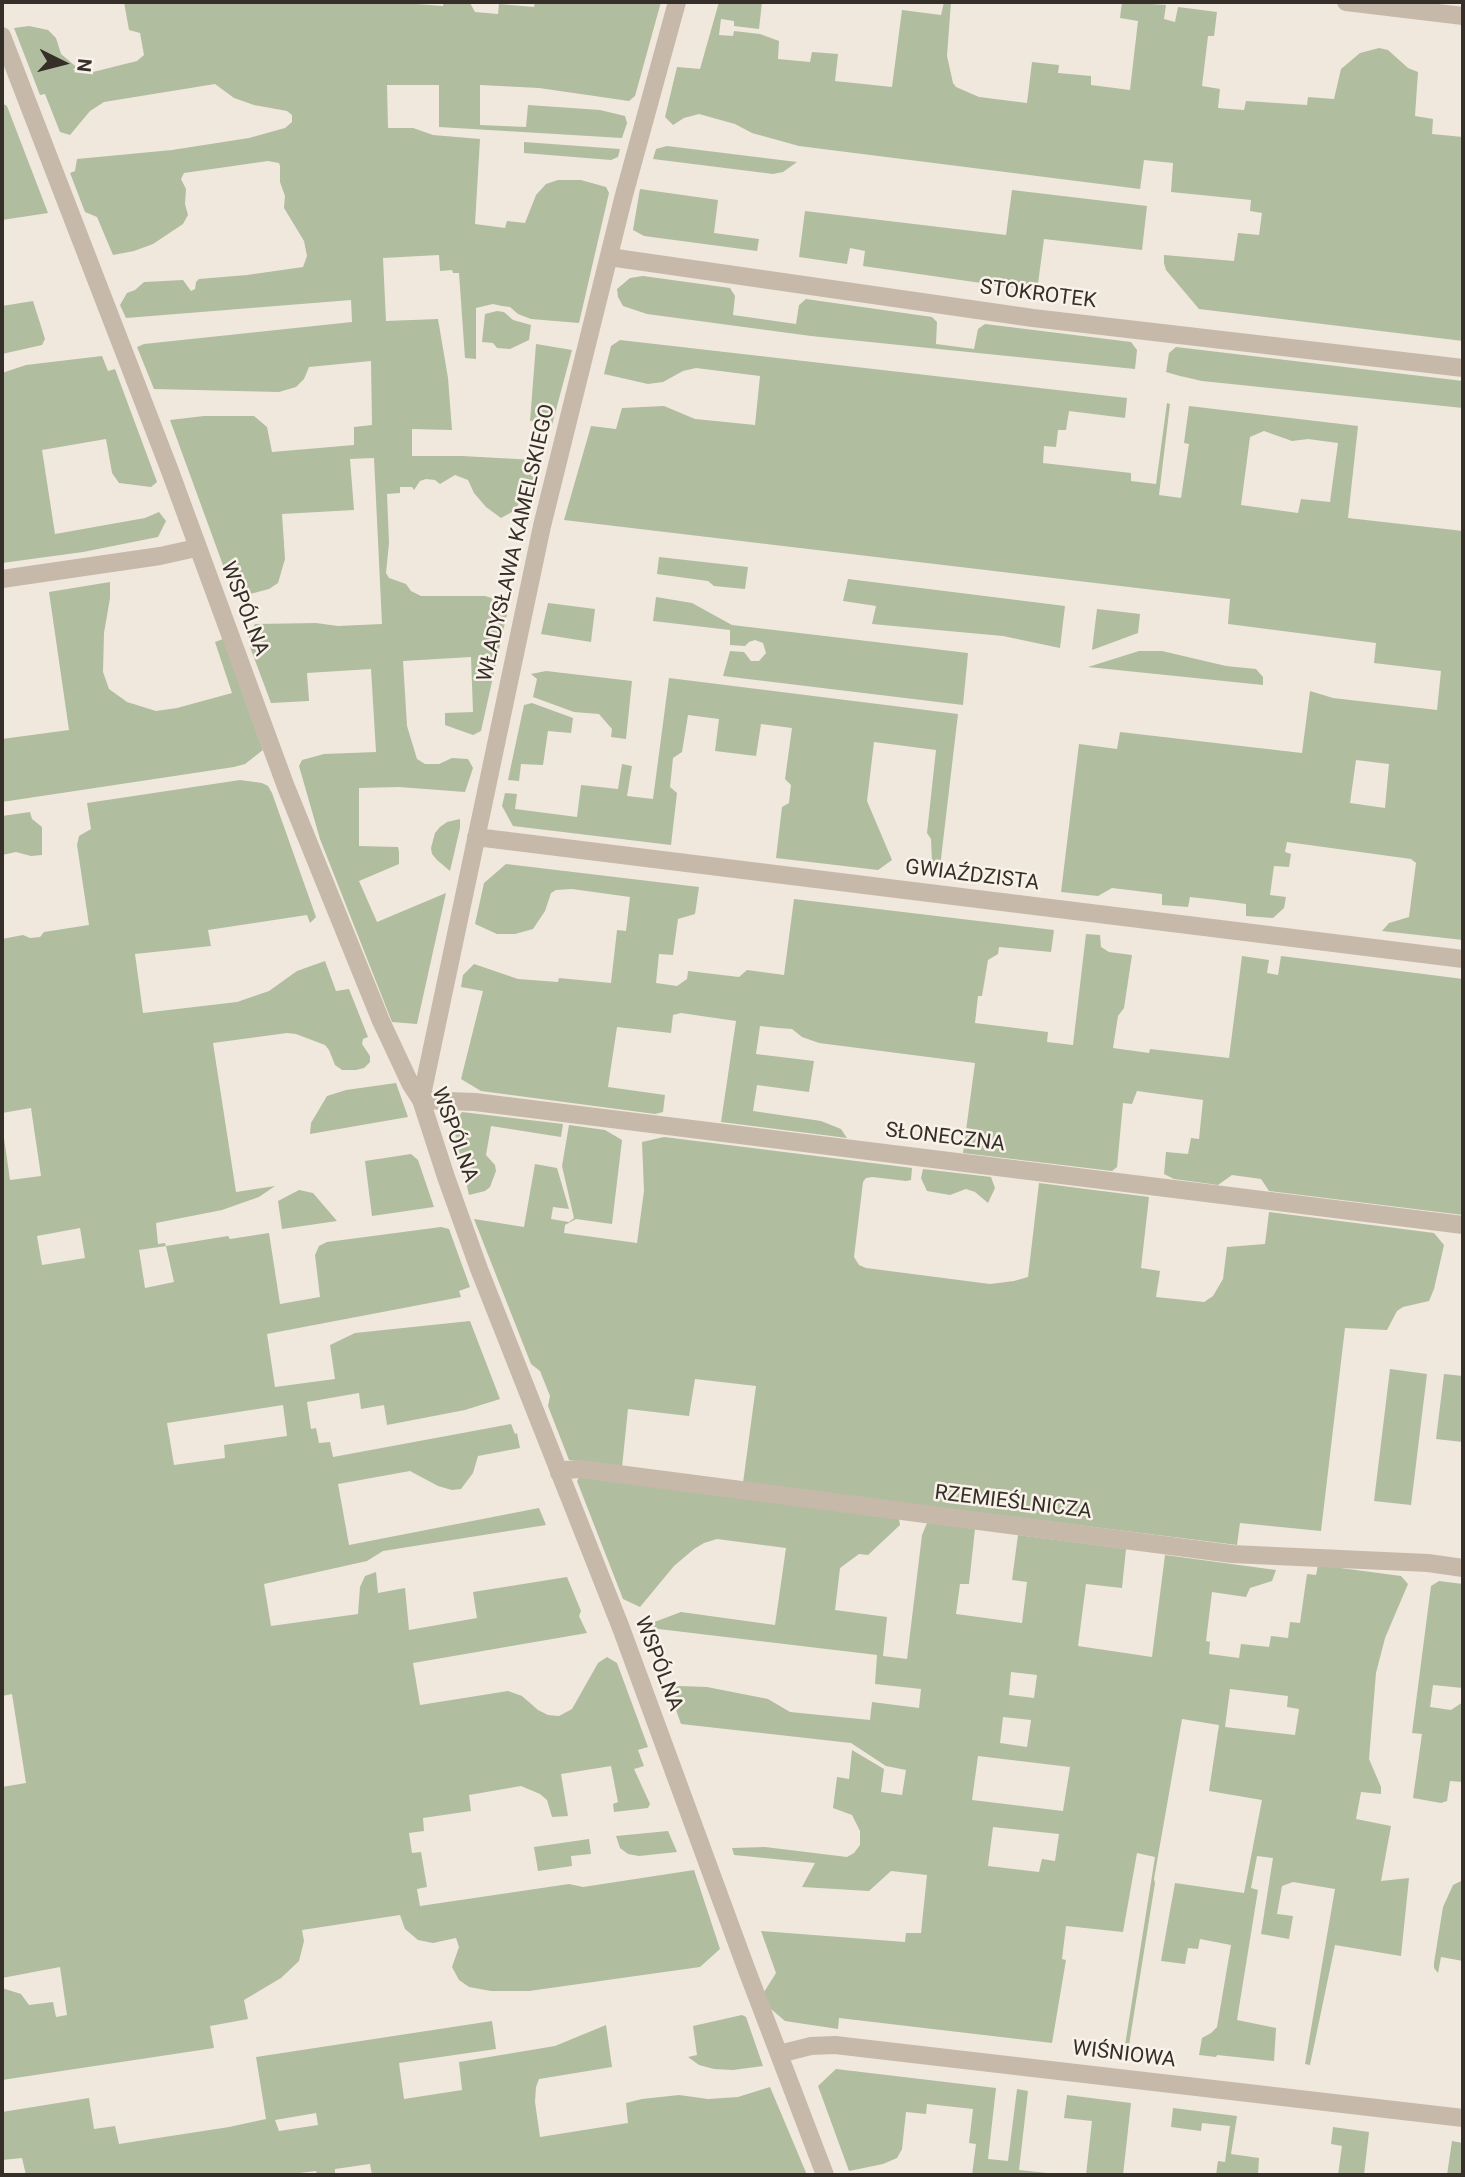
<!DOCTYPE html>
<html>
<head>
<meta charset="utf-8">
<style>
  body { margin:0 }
  #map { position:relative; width:1465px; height:2177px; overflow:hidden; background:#f0e8dd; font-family:Roboto,sans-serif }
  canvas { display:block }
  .frame { position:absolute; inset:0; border:4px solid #352e29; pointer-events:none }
  .north { position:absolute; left:28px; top:28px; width:70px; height:70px; -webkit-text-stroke:5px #f8f2e9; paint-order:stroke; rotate:96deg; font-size:19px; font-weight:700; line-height:28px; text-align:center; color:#352e29 }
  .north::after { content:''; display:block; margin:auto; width:24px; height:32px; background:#352e29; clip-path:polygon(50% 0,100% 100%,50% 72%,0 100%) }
</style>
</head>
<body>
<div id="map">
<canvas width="1465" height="2177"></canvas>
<div class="frame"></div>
<div class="north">N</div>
</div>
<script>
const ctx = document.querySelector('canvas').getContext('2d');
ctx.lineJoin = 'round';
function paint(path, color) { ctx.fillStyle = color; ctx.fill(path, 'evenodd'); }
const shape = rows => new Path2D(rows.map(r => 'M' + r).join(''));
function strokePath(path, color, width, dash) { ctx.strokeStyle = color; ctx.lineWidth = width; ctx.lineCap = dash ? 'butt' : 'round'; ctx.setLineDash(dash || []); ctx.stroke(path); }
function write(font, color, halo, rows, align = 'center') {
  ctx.font = font + ' Roboto,sans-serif'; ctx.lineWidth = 5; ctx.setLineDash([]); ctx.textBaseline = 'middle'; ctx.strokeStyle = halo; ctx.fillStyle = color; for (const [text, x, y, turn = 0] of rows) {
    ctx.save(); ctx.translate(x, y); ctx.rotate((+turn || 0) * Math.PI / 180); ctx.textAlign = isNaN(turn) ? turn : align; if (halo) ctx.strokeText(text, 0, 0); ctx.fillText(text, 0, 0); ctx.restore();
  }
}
const green = shape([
  [124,2,391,2,443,6,444,2,461,2,470,3,475,12,498,14,499,4,534,7,535,2,661,2,635,96,629,101,539,88,480,85,480,125,526,127,528,105,600,110,625,116,627,123,622,138,439,127,439,85,387,85,388,128,413,128,433,135,480,139,475,224,505,228,507,221,525,223,536,195,546,184,558,180,581,180,606,187,609,193,579,323,531,319,518,314,510,307,502,306,493,304,476,308,476,359,465,358,459,273,453,273,452,270,440,271,439,255,383,258,386,321,438,319,448,378,452,430,412,429,412,456,462,456,535,460,538,462,540,467,532,504,519,504,512,512,501,518,486,507,474,493,468,480,455,475,440,484,435,480,426,479,420,481,414,490,412,487,400,487,400,493,387,494,389,543,386,573,389,578,406,584,411,591,421,596,485,596,495,599,503,599,509,605,481,731,473,735,445,725,445,713,473,712,471,657,403,661,407,726,417,759,425,764,439,764,452,758,468,759,473,768,465,792,399,787,359,788,359,846,398,847,399,852,399,864,359,881,377,922,446,893,417,1024,392,1022,320,839,299,766,302,760,324,754,376,752,371,669,307,673,309,701,271,703,250,647,249,634,255,624,316,623,338,626,382,624,374,458,350,459,354,510,282,514,285,559,278,583,269,589,235,598,170,420,204,416,254,416,267,427,272,452,354,445,354,427,372,425,371,361,309,367,304,379,296,387,279,392,154,389,137,347,144,344,352,322,351,300,126,318,120,305,127,293,135,290,144,282,183,280,191,291,195,289,196,282,199,279,247,275,303,267,307,256,304,241,284,208,285,196,280,182,280,166,279,163,268,161,184,173,181,179,186,189,185,204,188,215,183,224,153,244,134,251,113,255,97,217,85,212,70,173,75,171,77,159,172,150,249,138,285,128,292,122,292,115,287,111,254,105,234,98,215,84,104,102,90,111,70,135,60,132,45,94,40,95,14,28,29,26,48,30,56,38,61,54,80,70,93,72,137,61,144,55,140,33,129,30],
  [719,2,762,2,759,29,734,26,734,21,721,19,719,35,733,36,734,31,760,34,779,41,778,59,810,62,812,52,838,54,835,81,892,87,902,10,941,15,944,2,951,2,947,56,953,83,956,87,979,97,1027,103,1032,62,1059,65,1058,73,1091,76,1091,85,1130,90,1138,21,1120,18,1122,2,1166,5,1164,19,1175,22,1178,7,1217,12,1214,36,1208,36,1202,86,1220,89,1218,108,1244,110,1246,101,1307,105,1308,97,1334,99,1341,69,1360,53,1379,48,1388,50,1408,68,1418,72,1415,116,1433,119,1432,134,1463,137,1463,341,1199,309,1166,270,1164,263,1164,255,1234,261,1238,233,1259,235,1262,213,1250,211,1251,200,1171,192,1173,163,1144,160,1140,189,799,146,752,133,735,124,699,114,684,118,673,125,665,117,677,67,700,69],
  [2,103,7,106,48,213,2,220],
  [524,142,620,149,618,157,611,160,524,153],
  [667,146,797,162,783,172,773,174,653,159,656,149],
  [640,189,718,200,714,233,759,239,757,251,644,236,633,230],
  [1012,190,1147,206,1142,250,1044,239,1037,291,863,266,865,251,850,248,847,264,799,257,805,211,1006,235],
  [643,276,730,288,735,296,733,315,796,324,799,305,806,299,932,317,937,322,936,344,974,349,978,329,985,324,1131,342,1137,350,1135,369,811,336,647,314,623,306,618,297,617,289,630,278],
  [33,301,45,339,42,345,2,354,2,306],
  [497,311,504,312,513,320,531,325,529,340,510,349,497,348,493,343,482,342,485,314],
  [620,340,1127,398,1125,418,1069,411,1066,430,1058,430,1056,447,1044,446,1043,463,1131,473,1131,481,1156,484,1167,403,1170,404,1159,495,1181,498,1189,444,1184,443,1189,406,1358,426,1348,518,1463,531,1463,940,1382,931,1389,923,1409,917,1416,863,1411,859,1287,842,1285,852,1291,854,1289,867,1274,866,1270,895,1286,897,1284,908,1273,918,1246,916,1246,904,1217,900,1190,897,1188,907,1162,905,1162,894,1112,888,1098,896,1061,892,1079,744,1117,749,1120,732,1302,753,1310,691,1333,698,1437,710,1441,671,1374,663,1376,643,1228,624,1230,599,564,520,591,426,616,429,622,408,664,406,695,419,755,425,760,376,696,368,683,371,663,382,648,384,604,374,611,346],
  [1264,431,1292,441,1308,439,1338,443,1330,502,1301,499,1298,513,1241,505,1250,437],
  [1356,760,1389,764,1385,808,1350,803],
  [536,344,572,350,552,425,548,422,530,421],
  [1176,347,1463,381,1463,408,1202,381,1180,376,1166,372,1169,353],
  [102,356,108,371,115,369,157,482,151,487,119,483,112,473,106,439,42,450,55,534,145,518,159,512,166,521,158,537,83,552,2,563,2,373,26,365],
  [659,557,748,567,745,589,714,586,708,581,657,574],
  [848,579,1065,606,1060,648,1003,636,872,624,876,606,843,601],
  [110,582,110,598,104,633,103,672,109,689,127,702,156,711,177,708,232,693,215,642,223,639,263,750,245,764,234,767,2,802,2,739,69,730,49,592],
  [656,597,692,603,732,625,968,653,963,705,723,676,730,651,744,652,751,661,759,661,766,653,763,643,755,640,749,642,745,646,730,645,730,630,653,621],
  [548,603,595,609,591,642,541,634],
  [1097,609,1140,614,1138,633,1092,650],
  [1139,651,1162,651,1226,666,1256,669,1263,677,1263,685,1088,667],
  [546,671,632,681,626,739,611,737,612,729,599,714,574,712,533,697,537,679,531,674],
  [669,678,958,714,940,867,932,862,931,839,927,833,936,750,874,742,867,801,892,860,878,870,776,858,782,807,789,803,791,785,785,779,792,728,761,724,756,756,715,751,719,719,688,715,682,752,673,758,670,787,677,793,671,845,513,826,502,806,505,793,517,794,515,809,577,817,581,785,618,789,622,764,632,766,627,796,653,799],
  [532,703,573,718,571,733,548,731,543,765,521,764,519,781,508,780,524,705],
  [240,780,262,783,268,786,272,793,316,917,310,923,307,915,208,930,211,946,135,954,143,1013,237,1002,269,991,297,971,325,961,336,991,349,989,368,1037,363,1039,362,1044,370,1056,370,1062,364,1068,356,1070,342,1070,335,1065,329,1050,325,1045,296,1034,287,1033,213,1043,236,1192,275,1186,259,1197,222,1210,156,1223,158,1244,165,1243,166,1246,228,1236,230,1239,269,1233,280,1304,320,1297,315,1255,319,1246,327,1242,441,1227,449,1229,470,1287,459,1291,461,1297,267,1334,275,1387,335,1379,330,1345,355,1333,470,1321,500,1399,465,1410,387,1425,384,1405,361,1409,359,1393,307,1402,311,1429,316,1428,319,1443,330,1442,333,1457,511,1424,515,1434,517,1433,520,1448,478,1456,473,1473,461,1489,452,1490,438,1486,410,1471,338,1484,349,1545,539,1508,546,1525,383,1551,367,1561,264,1584,271,1626,358,1614,360,1587,365,1576,376,1572,378,1593,405,1588,409,1630,477,1618,473,1592,567,1577,581,1611,579,1616,587,1633,413,1663,420,1705,508,1691,522,1696,538,1710,548,1715,559,1716,572,1709,598,1663,607,1657,617,1663,648,1747,638,1750,644,1766,634,1769,650,1804,648,1808,614,1812,613,1804,618,1802,611,1766,561,1774,568,1816,552,1817,547,1800,540,1794,521,1786,469,1795,471,1811,423,1818,424,1831,409,1833,412,1853,421,1852,427,1887,417,1889,420,1906,569,1884,583,1887,694,1870,720,1949,700,1967,529,1991,491,1991,469,1987,459,1980,452,1967,459,1947,456,1938,433,1943,418,1940,405,1929,400,1915,302,1930,304,1941,299,1961,281,1978,244,2000,248,2019,210,2026,214,2048,2,2080,2,1988,21,1994,29,2005,53,2002,56,2017,67,2015,60,1967,2,1978,2,1787,26,1783,12,1694,2,1696,2,1124,10,1180,41,1176,31,1108,2,1113,2,939,23,935,30,938,40,937,44,932,89,925,77,845,79,836,91,829,87,803],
  [80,1228,85,1258,42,1265,37,1236],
  [166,1246,174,1282,145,1288,139,1250],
  [283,1405,287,1436,224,1445,225,1458,174,1465,167,1423],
  [30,812,32,819,42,827,42,855,31,856,16,852,2,855,2,816],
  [460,819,460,828,450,871,437,860,432,854,431,848,435,833,440,827,447,822],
  [506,864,699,887,695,914,678,919,673,955,659,954,656,983,677,986,687,979,688,971,739,977,747,970,784,975,794,899,1054,930,1051,952,999,947,998,954,988,960,982,996,978,996,975,1023,1048,1032,1047,1042,1073,1045,1086,934,1100,935,1101,947,1109,952,1132,955,1124,1008,1118,1016,1113,1048,1149,1053,1150,1049,1229,1058,1242,956,1269,960,1267,973,1278,975,1281,956,1463,979,1463,1215,1269,1191,1261,1179,1232,1175,1218,1185,1174,1179,1164,1174,1166,1152,1188,1154,1191,1138,1199,1139,1203,1100,1137,1091,1132,1104,1123,1103,1117,1167,1112,1171,963,1153,975,1063,819,1043,802,1037,792,1029,778,1028,760,1026,756,1054,814,1061,809,1092,757,1085,753,1111,821,1121,841,1129,847,1138,721,1122,736,1021,681,1013,673,1015,671,1033,617,1027,608,1087,665,1095,663,1112,655,1114,481,1091,461,1079,483,991,461,987,463,975,474,964,518,979,558,982,559,978,611,983,617,930,626,931,630,897,572,889,556,890,551,893,545,911,533,929,515,934,497,934,475,924,484,883],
  [396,1083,408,1117,310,1134,311,1123,327,1096,346,1090],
  [462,1112,563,1124,561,1137,491,1126,486,1155,495,1165,496,1171,490,1187,485,1191,469,1195,453,1125],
  [569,1125,605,1130,622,1140,612,1224,576,1219,565,1225,564,1233,637,1243,644,1191,642,1142,664,1137,912,1168,911,1180,906,1181,872,1177,866,1178,863,1182,854,1257,859,1265,866,1268,990,1284,1014,1281,1028,1277,1039,1183,1149,1197,1141,1268,1160,1271,1156,1297,1204,1302,1213,1296,1223,1279,1227,1247,1265,1244,1269,1212,1434,1233,1444,1245,1434,1289,1429,1301,1403,1307,1397,1311,1387,1330,1345,1328,1321,1531,1240,1523,1237,1545,743,1483,756,1386,695,1379,689,1416,628,1409,622,1467,569,1460,548,1406,550,1396,540,1371,531,1364,474,1219,524,1227,535,1164,557,1168,569,1209,553,1207,551,1219,569,1222,574,1218,562,1166],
  [411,1154,418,1160,434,1207,372,1216,365,1161],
  [923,1169,991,1177,995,1188,988,1203,975,1192,966,1189,950,1195,927,1191,921,1178],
  [299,1190,313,1193,337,1221,282,1229,278,1201],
  [1390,1369,1427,1374,1411,1505,1374,1501],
  [1444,1374,1463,1376,1463,1442,1436,1439],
  [580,1476,899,1519,900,1525,868,1555,859,1554,840,1568,835,1610,887,1617,883,1656,907,1659,922,1535,927,1523,975,1529,969,1584,960,1584,956,1614,1022,1623,1027,1582,1012,1580,1018,1535,1126,1549,1122,1588,1086,1584,1078,1646,1152,1657,1165,1555,1276,1570,1272,1581,1250,1588,1246,1597,1212,1592,1206,1641,1210,1642,1209,1654,1239,1658,1241,1644,1269,1647,1271,1636,1288,1638,1290,1622,1300,1623,1307,1574,1316,1575,1318,1565,1401,1576,1408,1584,1385,1638,1376,1673,1369,1759,1381,1787,1381,1794,1361,1792,1356,1819,1391,1826,1381,1881,1409,1878,1401,1956,1335,1945,1310,2065,1305,2064,1335,1889,1293,1882,1282,1886,1277,1914,1293,1916,1289,1939,1261,1934,1273,1858,1257,1856,1251,1888,1258,1890,1237,2020,1276,2028,1274,2061,1217,2055,1216,2057,1199,2055,1202,2038,1211,2033,1217,2027,1231,1945,1200,1939,1198,1949,1188,1948,1185,1964,1161,1961,1175,1883,1244,1893,1262,1800,1209,1791,1219,1725,1182,1719,1154,1879,1155,1883,1129,2045,1125,2045,1155,1857,1137,1853,1123,1932,1066,1926,1062,1959,1066,1960,1052,2043,839,2018,838,2029,785,2021,771,2009,764,1992,776,1973,761,1931,905,1942,906,1933,921,1933,927,1875,891,1871,869,1891,802,1887,815,1863,734,1855,732,1848,765,1847,847,1857,854,1853,860,1845,860,1831,852,1815,833,1808,837,1777,849,1779,852,1750,884,1769,881,1792,902,1795,906,1770,886,1766,851,1743,681,1724,669,1690,679,1686,707,1687,768,1699,790,1712,870,1720,872,1702,919,1708,921,1689,875,1684,877,1655,650,1628,649,1624,681,1612,775,1625,786,1548,717,1539,704,1543,694,1549,674,1566,640,1607,623,1599,577,1481],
  [1011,1672,1037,1675,1034,1698,1009,1695],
  [1230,1689,1288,1696,1287,1707,1299,1709,1295,1735,1225,1727],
  [1003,1717,1031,1720,1027,1747,1000,1743],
  [978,1756,1070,1767,1063,1811,972,1800],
  [993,1827,1059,1834,1055,1861,1042,1859,1039,1872,988,1866],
  [1439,1581,1463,1584,1463,1688,1433,1685,1430,1707,1451,1710,1463,1702,1463,1782,1450,1781,1447,1801,1441,1803,1413,1798,1422,1734,1412,1733,1431,1586],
  [668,1831,677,1852,639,1856,628,1854,620,1848,616,1836],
  [589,1839,591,1854,571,1856,572,1866,538,1871,534,1847],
  [1463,1880,1463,1961,1441,1957,1438,1973,1434,1968,1434,1963,1443,1907,1453,1885],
  [742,2015,746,2017,763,2066,733,2070,714,2069,699,2065,688,2057,697,2055,693,2026],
  [492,2021,496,2049,399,2063,404,2099,462,2090,459,2062,555,2046,606,2025,612,2067,539,2079,536,2087,535,2102,540,2137,628,2123,626,2103,642,2099,679,2095,708,2099,738,2097,770,2087,807,2175,372,2175,370,2164,335,2169,335,2175,317,2175,316,2171,282,2175,26,2175,22,2158,2,2160,2,2112,89,2098,94,2129,115,2126,119,2144,229,2127,266,2119,256,2057],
  [316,2113,318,2125,279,2131,275,2120],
  [836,2069,996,2088,988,2159,1008,2161,1017,2089,1028,2091,1019,2170,1066,2175,972,2175,976,2144,969,2143,973,2109,927,2104,926,2114,906,2112,902,2149,897,2158,883,2164,849,2171,818,2086],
  [1067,2095,1131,2103,1123,2175,1086,2175,1092,2121,1064,2118],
  [1173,2108,1237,2116,1231,2154,1259,2158,1258,2175,1216,2175,1218,2161,1225,2162,1230,2126,1202,2123,1201,2131,1171,2127],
  [1333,2127,1369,2132,1364,2175,1338,2175,1342,2146,1331,2144],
  [1452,2141,1463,2143,1463,2175,1447,2175]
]);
const street = shape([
  [1346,2,1463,16],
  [2,36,170,471,286,787,381,1021,410,1083,421,1100,446,1177,479,1269,621,1628,746,1968,825,2175],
  [609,257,1033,318,1463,368],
  [2,579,160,556,196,548],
  [476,837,1463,959],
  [421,1100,542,526,624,195,677,2],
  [421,1100,475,1102,1463,1225],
  [559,1473,566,1470,580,1469,1232,1554,1428,1563,1463,1568],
  [779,2054,811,2046,835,2045,1463,2118]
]);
const streetNames = [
  ["STOKROTEK",1038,295,7],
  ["WŁADYSŁAWA KAMELSKIEGO",517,543,-77],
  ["WSPÓLNA",244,609,69],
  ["GWIAŹDZISTA",972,876,7],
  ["WSPÓLNA",454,1135,70],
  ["SŁONECZNA",945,1138,7],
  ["RZEMIEŚLNICZA",1013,1503,7],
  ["WSPÓLNA",658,1664,69],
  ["WIŚNIOWA",1124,2055,7]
];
paint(green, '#b1bd9f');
strokePath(street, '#c7b9aa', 18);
write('21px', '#352e29', '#f8f2e9', streetNames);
</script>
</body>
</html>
